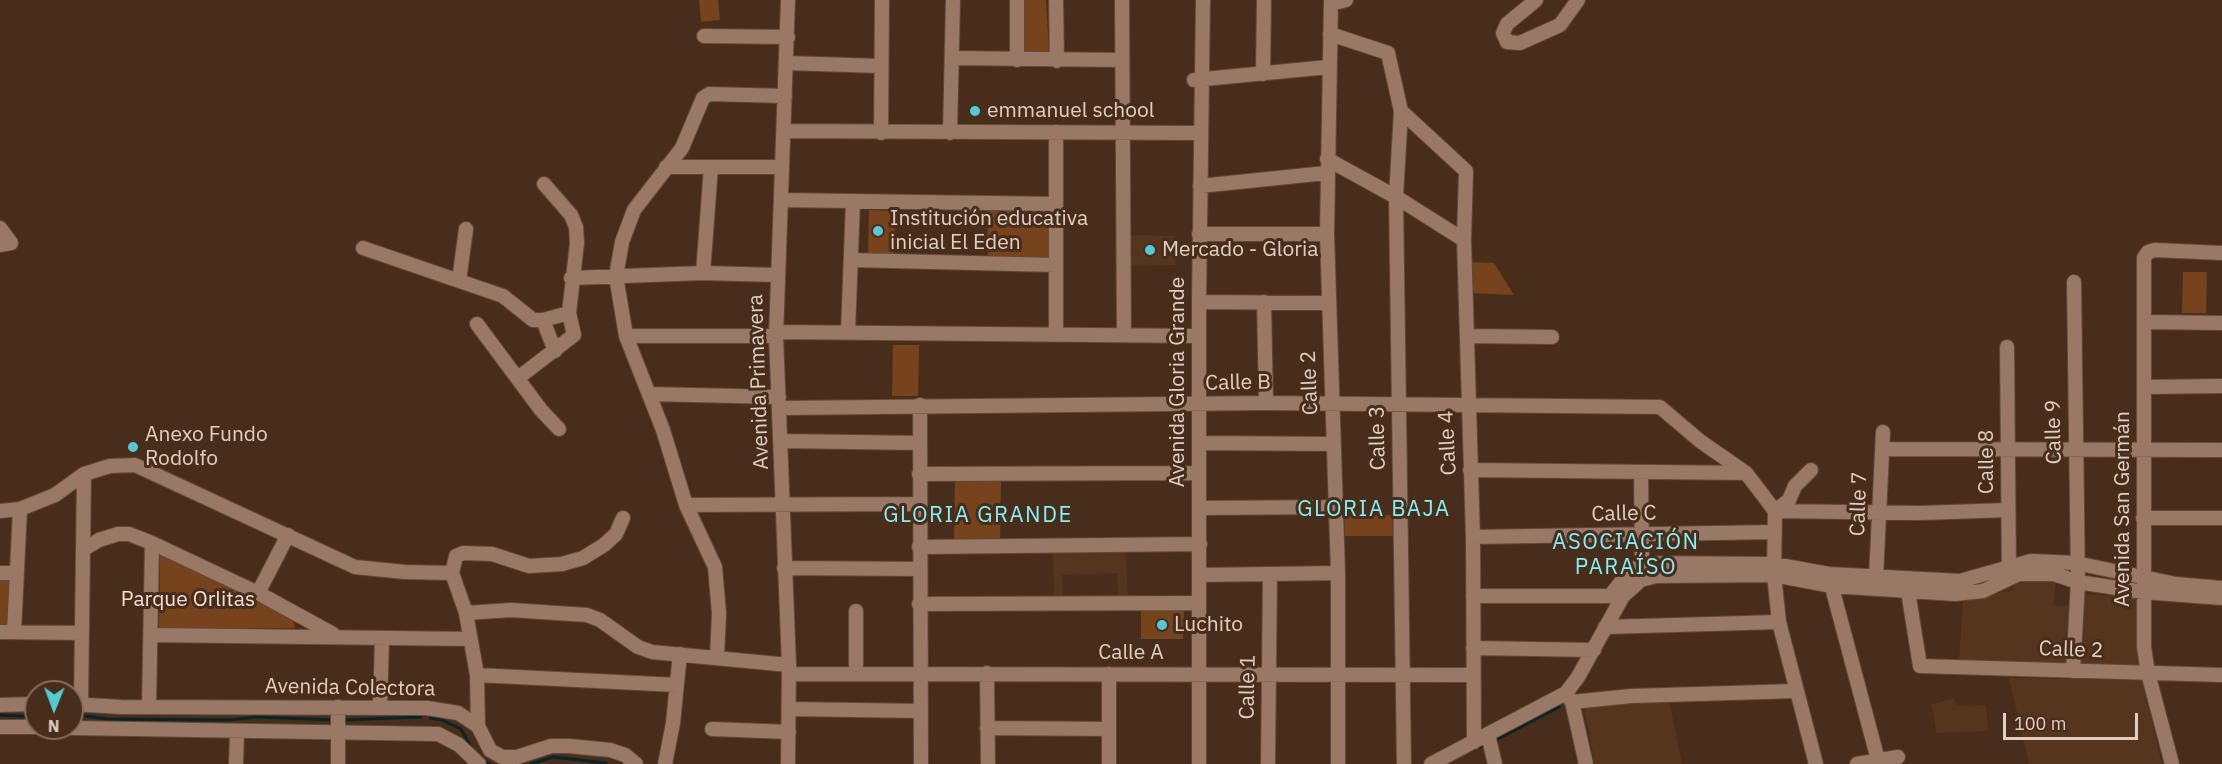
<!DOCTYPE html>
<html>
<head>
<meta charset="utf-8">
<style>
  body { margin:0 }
  #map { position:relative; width:2222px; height:764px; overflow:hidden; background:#482d1b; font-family:"IBM Plex Sans",sans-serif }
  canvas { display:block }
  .north { position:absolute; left:24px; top:680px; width:60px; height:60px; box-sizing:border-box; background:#482d1b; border:2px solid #856d5e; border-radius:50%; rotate:181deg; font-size:16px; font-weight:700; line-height:24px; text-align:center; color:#e0cec3 }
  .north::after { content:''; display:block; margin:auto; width:21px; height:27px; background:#51ccd5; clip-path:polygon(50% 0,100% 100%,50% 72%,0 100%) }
  .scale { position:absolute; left:2003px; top:713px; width:135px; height:27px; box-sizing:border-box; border:3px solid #e0cec3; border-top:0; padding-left:8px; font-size:18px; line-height:21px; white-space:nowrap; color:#e0cec3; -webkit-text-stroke:4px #482d1b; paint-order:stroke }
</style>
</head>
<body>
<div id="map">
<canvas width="2222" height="764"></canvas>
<div class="north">N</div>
<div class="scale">100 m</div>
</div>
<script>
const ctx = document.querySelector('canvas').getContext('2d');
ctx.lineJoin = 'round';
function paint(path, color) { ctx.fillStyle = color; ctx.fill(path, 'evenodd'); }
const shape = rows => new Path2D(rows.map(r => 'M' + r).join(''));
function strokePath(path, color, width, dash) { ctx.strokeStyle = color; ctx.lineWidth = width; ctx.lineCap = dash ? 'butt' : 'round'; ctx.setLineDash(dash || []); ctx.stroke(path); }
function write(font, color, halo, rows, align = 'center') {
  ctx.font = font + ' "IBM Plex Sans",sans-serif'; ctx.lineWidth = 6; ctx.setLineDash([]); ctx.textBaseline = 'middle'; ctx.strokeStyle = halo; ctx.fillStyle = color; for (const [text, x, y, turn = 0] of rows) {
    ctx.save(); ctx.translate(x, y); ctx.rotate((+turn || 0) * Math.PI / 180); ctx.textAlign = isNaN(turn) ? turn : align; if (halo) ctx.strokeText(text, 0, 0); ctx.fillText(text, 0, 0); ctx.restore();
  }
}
const built = shape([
  [1125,235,1175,236,1175,265,1125,266],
  [1053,550,1125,550,1128,596,1118,595,1117,573,1062,575,1063,597,1054,597],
  [2015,582,2056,582,2053,606,2071,605,2066,665,1959,661,1963,601,2013,590],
  [2080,593,2138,598,2143,668,2074,665],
  [2009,678,2142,680,2162,764,2029,764],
  [1954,698,1957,706,1986,705,1988,731,1936,733,1932,704],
  [1669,700,1682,764,1595,764,1583,701]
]);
const green = shape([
  [699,0,718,0,720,20,701,22],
  [1023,0,1046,0,1049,52,1024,52],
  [987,207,1054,209,1054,263,988,261],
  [869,210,895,211,894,258,868,257],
  [1470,262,1494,263,1514,295,1470,293],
  [2183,272,2207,272,2206,313,2182,313],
  [893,345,919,345,918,396,892,396],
  [955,478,1001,479,1000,542,954,541],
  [1344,515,1392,515,1393,536,1345,536],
  [160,555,293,618,295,628,159,628],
  [0,578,10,578,10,626,0,626],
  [1141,611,1184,611,1183,639,1141,639]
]);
const stream = shape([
  [1641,572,1655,569],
  [72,714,107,719,229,720,257,717,333,720],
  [0,715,36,717],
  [430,718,442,720,461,729,472,749],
  [342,720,421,717],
  [1494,741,1559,707],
  [1469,751,1485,745],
  [482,760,490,764],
  [531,764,553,757,606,763]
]);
const minor = shape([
  [1017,0,1017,60],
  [1056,0,1057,61],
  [1122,0,1124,335],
  [1331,0,1327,234,1338,573,1338,764],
  [1536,0,1507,24,1503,33,1507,42,1520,43,1560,25,1578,0],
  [1331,4,1346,0],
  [1330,34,1388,53,1401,111,1466,171,1464,240,1473,537,1474,742],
  [704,36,788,37],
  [952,58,1121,60],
  [787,63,880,66],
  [1263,74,1264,0],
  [1194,80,1328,67],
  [1401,111,1396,197,1404,764],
  [784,131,1201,133],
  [881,133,882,0],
  [950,133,953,0],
  [1327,159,1396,197,1464,240],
  [666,167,782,167],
  [1200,186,1326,173],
  [781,200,1056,204],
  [0,228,11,243,0,245],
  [1199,234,1327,234],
  [363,248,503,296,533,320,543,320,569,313],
  [851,260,1056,265],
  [703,273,711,167],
  [571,278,703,273,777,275],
  [459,281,466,229],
  [1199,302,1328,303],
  [1264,302,1266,403],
  [543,320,555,351],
  [2145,322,2222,323],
  [477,324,541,410,559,429],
  [777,332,1199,336],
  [848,332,853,201],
  [1056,334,1056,132],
  [626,336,776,336],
  [1467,336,1552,337],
  [2007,347,2009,574],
  [518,378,574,335,569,313,577,243,576,227,571,215,544,184],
  [2144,387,2222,386],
  [649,394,779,397],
  [920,405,921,764],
  [781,408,1266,403,1660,407,1700,441,1746,473,1775,511,1774,575,1779,622,1816,764],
  [782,441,920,443],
  [1199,443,1334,444],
  [1882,449,2222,450],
  [1470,470,1746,473],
  [1641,472,1642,563],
  [919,474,1193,473],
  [686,505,919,504],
  [1200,508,1335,507],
  [0,511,20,509,55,495,84,474,110,466,135,465,355,567,405,572,452,573],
  [1775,511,1921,513,2008,510],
  [1775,511,1789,500,1795,486,1811,470],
  [2143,518,2222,518],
  [1473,537,1775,532],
  [152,543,258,593,333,634],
  [919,547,1200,544],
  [84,549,99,540,118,534,129,534,152,543,149,707],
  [784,568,919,569],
  [0,573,15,573],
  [1200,575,1338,573],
  [1876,578,1883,432],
  [1830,580,1878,760],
  [1907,585,1920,666,2222,675],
  [258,593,288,535],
  [1473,596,1618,596],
  [1610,596,1624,578,1642,563,1774,564,1829,574,1960,581,2031,561,2076,563,2176,584,2222,588],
  [919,604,1192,603],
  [856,611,856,674],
  [466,613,511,610,587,615,600,620,638,647,652,652,789,665],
  [1605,627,1779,622],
  [0,632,82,633],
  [14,632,20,509],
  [151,635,470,639],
  [1473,648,1594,650],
  [717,658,719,613,715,567,686,505,663,430,626,336,616,276,622,242,634,210,682,148,703,98,709,94,785,96],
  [2073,671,2078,582,2074,282],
  [987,673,988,764],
  [789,674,1473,675],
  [1109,674,1109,764],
  [477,675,677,685],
  [1567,695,1572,702,1586,764],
  [1572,702,1631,696,1796,691],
  [81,703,84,474],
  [72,704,121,707,427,708,458,713,478,726,490,750,502,757,517,757,551,746,569,746,610,750,625,755,636,764],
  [0,705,36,704],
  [380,707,382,639],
  [789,709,921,711],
  [478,726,477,675,466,613,452,573,456,556,463,553,492,554,529,566,562,564,583,558,604,545,616,534,623,518],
  [0,727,36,727],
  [72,728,438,734,459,745,479,764],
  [987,728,1109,729],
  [712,729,789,732],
  [1488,735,1495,764],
  [236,764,237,732],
  [338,764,338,707],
  [665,764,673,723,680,654],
  [788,764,789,665,776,336,788,0],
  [1199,764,1199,302,1203,0],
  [1268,764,1270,574],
  [1431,764,1566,693,1578,677,1623,596,1641,580,1656,576,1774,575,1832,586,1955,594,1983,591,2019,574,2054,574,2078,582,2143,592,2222,598],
  [1857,764,1898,757],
  [2172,764,2148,673,2144,647,2144,258,2148,252,2155,250,2222,253]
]);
const markers = [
  [975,111,6,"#51ccd5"],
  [878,231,6,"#51ccd5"],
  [1150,250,6,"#51ccd5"],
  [133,447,6,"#51ccd5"],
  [1162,625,6,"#51ccd5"]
];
const poiNames = [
  ["emmanuel school",987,111],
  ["Institución educativa",890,219],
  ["inicial El Eden",890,243],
  ["Mercado - Gloria",1162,250],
  ["Anexo Fundo",145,435],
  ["Rodolfo",145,459],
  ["Luchito",1174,625]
];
const streetNames = [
  ["Avenida Primavera",759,382,-92],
  ["Avenida Gloria Grande",1178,382,-90],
  ["Calle B",1238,383,-1],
  ["Calle 2",1310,383,-92],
  ["Calle 9",2054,432,-91],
  ["Calle 3",1378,438,-91],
  ["Calle 4",1448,443,-93],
  ["Calle 8",1987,462,-90],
  ["Calle 7",1859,504,-88],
  ["Avenida San Germán",2123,509,-90],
  ["Calle C",1624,514,-1],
  ["Calle 2",2071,650,2],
  ["Calle A",1131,653],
  ["Calle 1",1248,687,-89],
  ["Avenida Colectora",350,688,1]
];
const parkNames = [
  ["Parque Orlitas",188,600]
];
const neighbourhoodNames = [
  ["GLORIA BAJA",1374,510],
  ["GLORIA GRANDE",978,516],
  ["ASOCIACIÓN",1626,543],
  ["PARAÍSO",1626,568]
];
paint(built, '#56351e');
paint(green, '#77431d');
strokePath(stream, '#042628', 3);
strokePath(minor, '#604939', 16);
strokePath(minor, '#997965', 14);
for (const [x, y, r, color] of markers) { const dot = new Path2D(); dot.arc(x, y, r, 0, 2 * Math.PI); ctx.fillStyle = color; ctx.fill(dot); strokePath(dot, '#482d1b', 2); }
write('21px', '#e0cec3', '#482d1b', poiNames, 'left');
write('21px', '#e0cec3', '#482d1b', streetNames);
write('21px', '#f2dfd4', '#482d1b', parkNames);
ctx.letterSpacing = '1.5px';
write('22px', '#83eff7', '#482d1b', neighbourhoodNames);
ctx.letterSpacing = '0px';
</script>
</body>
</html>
